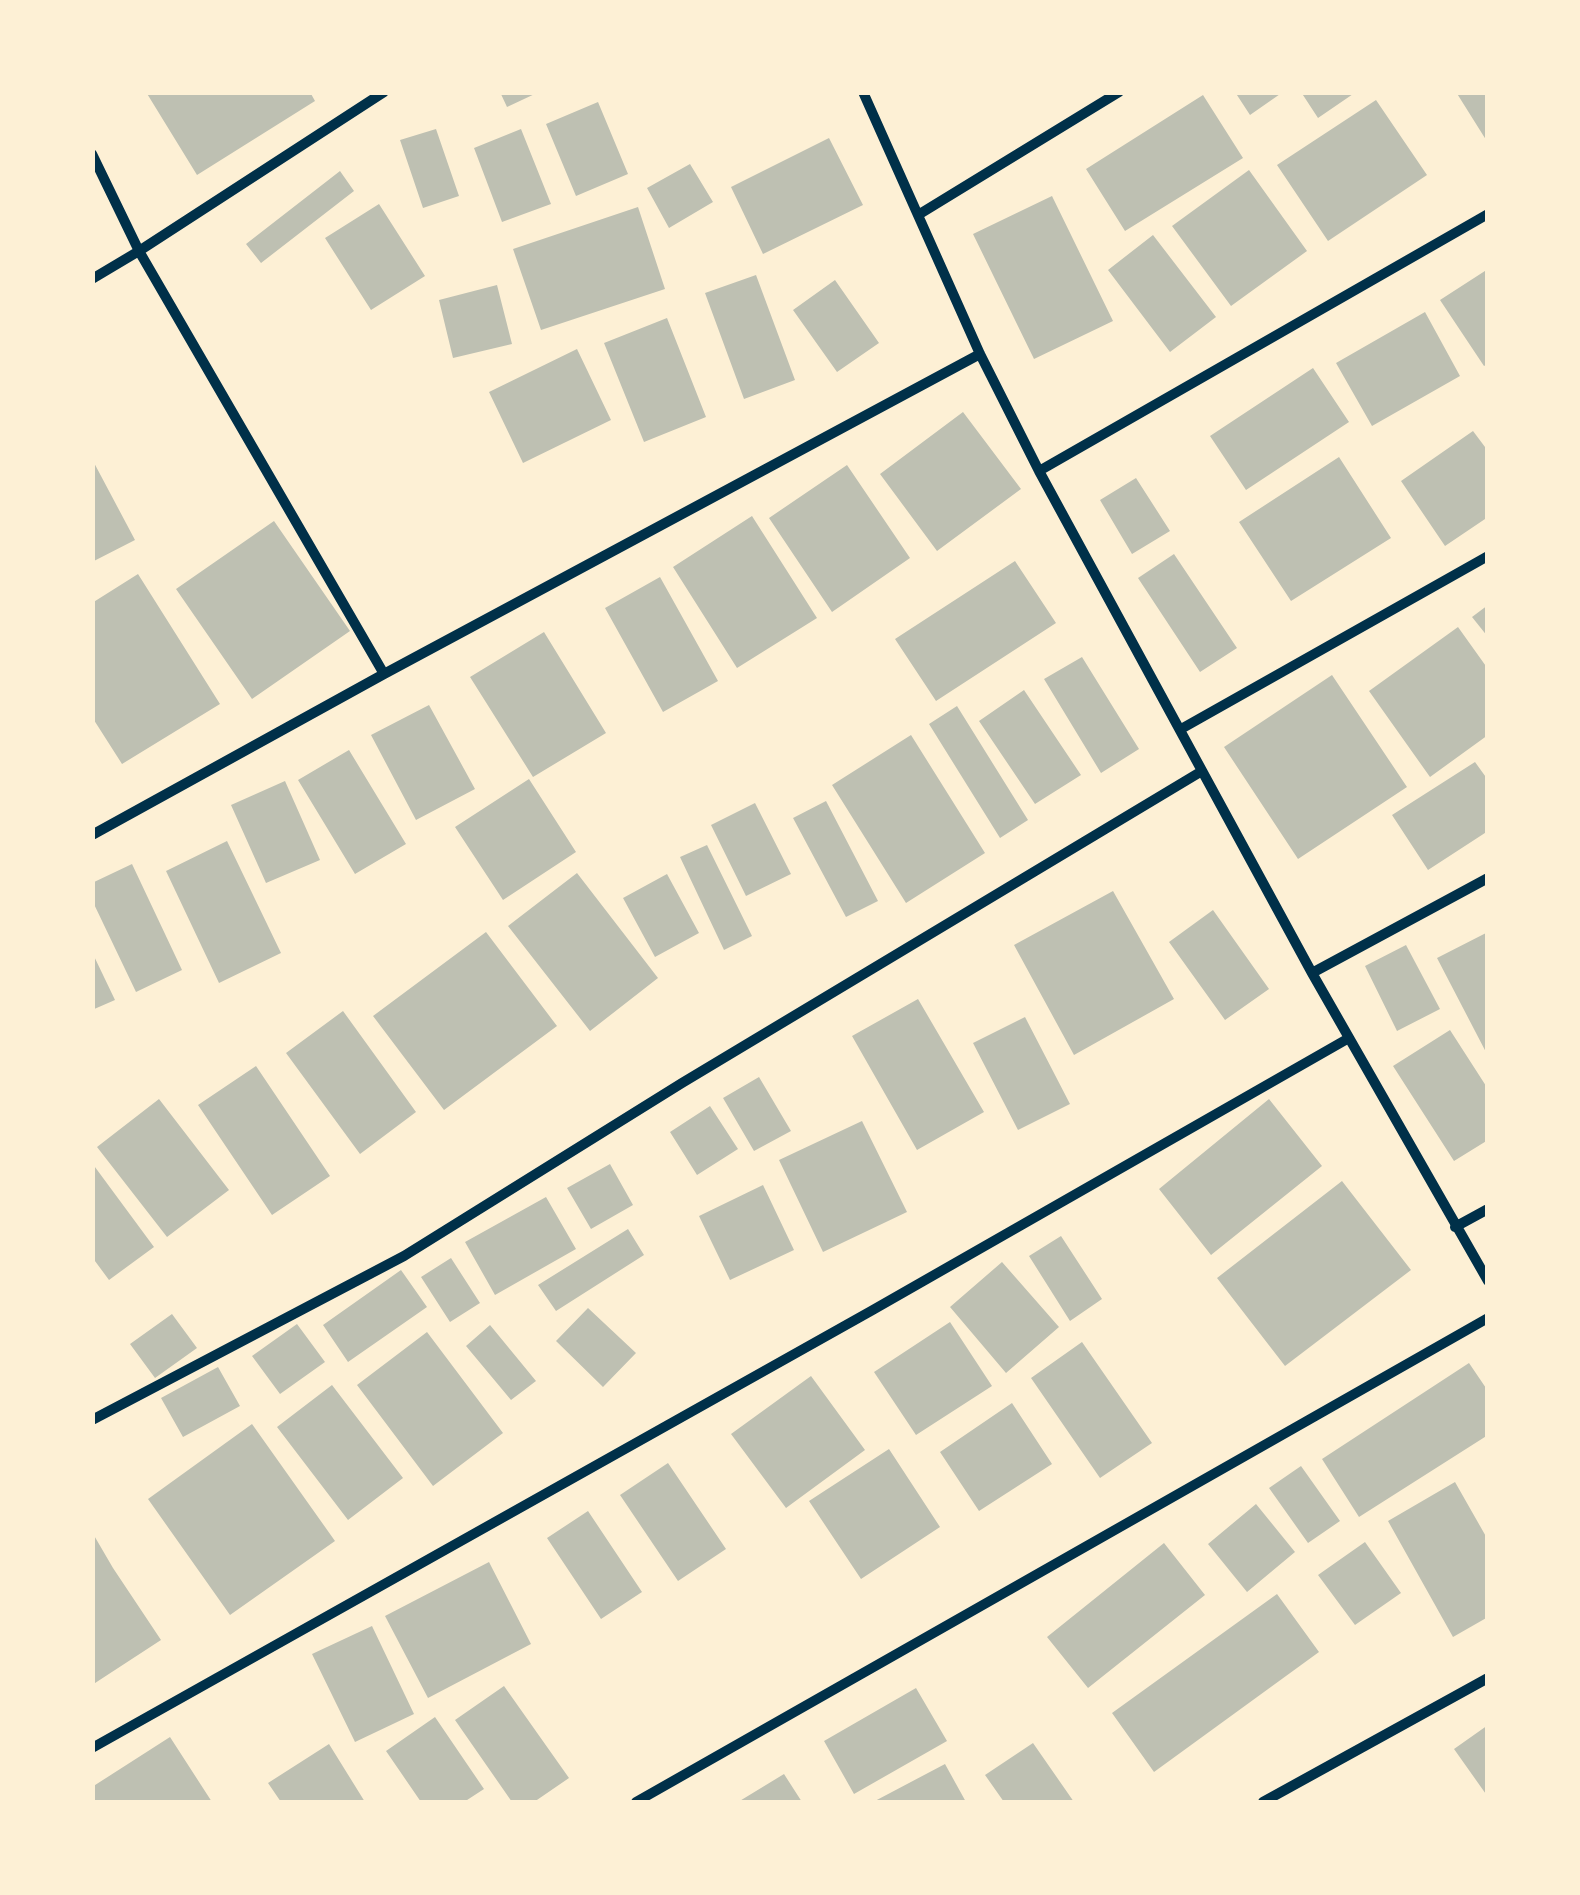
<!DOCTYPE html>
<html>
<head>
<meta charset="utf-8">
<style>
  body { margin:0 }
  #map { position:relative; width:1580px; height:1895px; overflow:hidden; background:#fdf0d5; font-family:Barlow,sans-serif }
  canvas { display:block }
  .frame { position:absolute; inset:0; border:95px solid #fdf0d5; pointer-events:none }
</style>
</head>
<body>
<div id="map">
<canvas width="1580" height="1895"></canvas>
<div class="frame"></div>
</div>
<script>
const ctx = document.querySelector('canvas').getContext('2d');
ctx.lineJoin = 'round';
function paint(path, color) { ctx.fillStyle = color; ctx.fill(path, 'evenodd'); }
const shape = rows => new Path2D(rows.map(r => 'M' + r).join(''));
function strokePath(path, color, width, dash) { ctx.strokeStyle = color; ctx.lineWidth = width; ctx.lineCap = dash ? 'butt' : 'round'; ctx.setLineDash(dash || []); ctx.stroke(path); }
const building = shape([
  [146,92,310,92,315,101,197,175],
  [500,92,539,92,507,107],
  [1235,92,1283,92,1250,115],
  [1301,92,1356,92,1318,118],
  [1456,92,1488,92,1488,143],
  [1203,95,1243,158,1125,231,1086,169],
  [1376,100,1427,175,1328,241,1277,165],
  [598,102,628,174,576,196,546,124],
  [436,129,459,196,423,208,400,140],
  [521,129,551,204,502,222,474,148],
  [829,138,863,205,763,254,731,187],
  [690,164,713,202,669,228,647,188],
  [1249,170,1307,251,1231,306,1172,226],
  [340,171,354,191,261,263,246,244],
  [1052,196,1113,321,1034,359,973,234],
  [379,204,425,276,371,310,325,238],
  [638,207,665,289,541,330,513,249],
  [1153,235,1216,317,1170,352,1108,270],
  [1488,269,1488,364,1484,366,1440,300],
  [756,275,795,380,744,399,705,293],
  [835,280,879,343,837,372,793,310],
  [497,285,512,344,453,358,439,300],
  [1425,312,1460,376,1372,426,1336,363],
  [667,318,706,417,644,442,604,343],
  [577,349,611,420,523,463,489,392],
  [1313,368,1349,422,1246,490,1210,436],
  [963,412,1021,489,937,551,880,474],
  [1473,431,1488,451,1488,517,1445,546,1401,481],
  [1339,457,1391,538,1291,601,1239,522],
  [92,459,135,540,92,562],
  [847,465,910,558,832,612,769,518],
  [1136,478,1170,531,1132,554,1100,500],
  [752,516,817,618,737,668,673,567],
  [274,521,350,631,252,699,176,589],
  [1174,554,1237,648,1200,672,1138,578],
  [1015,561,1056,623,936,701,895,639],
  [138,574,220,704,122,764,92,717,92,603],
  [660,577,718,681,663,712,605,608],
  [1488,605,1488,637,1472,617],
  [1458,627,1488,669,1488,735,1430,777,1369,691],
  [544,632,606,733,533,777,470,677],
  [1082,657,1139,749,1101,773,1044,679],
  [1332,675,1407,787,1298,859,1224,747],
  [1024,690,1081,775,1035,804,979,721],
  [429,705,475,789,416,820,371,735],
  [957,706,1028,820,1000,838,929,724],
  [911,735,985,853,906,903,832,785],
  [349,750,406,844,355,874,298,780],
  [1475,762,1488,780,1488,831,1428,870,1392,815],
  [529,779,576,852,503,900,455,827],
  [285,781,320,860,266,883,231,805],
  [826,801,878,901,846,917,793,818],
  [755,803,791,874,746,896,711,825],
  [227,841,281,953,219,983,166,871],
  [707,845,752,936,724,950,680,857],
  [132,864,182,970,136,992,92,900,92,883],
  [577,873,658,978,590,1031,508,926],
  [667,874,699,933,655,957,623,898],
  [1113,891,1174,999,1074,1055,1014,945],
  [1213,910,1269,989,1225,1020,1169,942],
  [486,932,557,1026,444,1110,373,1016],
  [1486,933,1488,935,1488,1056,1437,958],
  [1406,945,1440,1009,1397,1031,1365,966],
  [92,952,115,1000,92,1010],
  [918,999,984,1112,917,1150,852,1036],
  [343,1011,416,1112,360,1154,286,1053],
  [1025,1017,1070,1104,1018,1130,973,1043],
  [1450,1030,1488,1089,1488,1140,1454,1161,1393,1066],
  [256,1066,330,1176,272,1215,198,1105],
  [759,1077,791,1131,754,1151,723,1098],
  [159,1099,229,1190,167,1237,97,1147],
  [1269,1099,1322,1166,1211,1255,1159,1189],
  [710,1106,738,1149,697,1175,670,1132],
  [862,1121,907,1212,823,1252,779,1160],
  [92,1163,154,1247,109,1280,92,1257],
  [610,1164,633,1205,591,1229,567,1188],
  [1342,1181,1411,1270,1285,1366,1217,1278],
  [763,1185,794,1250,730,1280,699,1216],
  [546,1197,576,1249,495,1295,465,1242],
  [628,1229,644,1255,556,1311,538,1285],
  [1061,1236,1102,1299,1070,1321,1029,1256],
  [451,1258,480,1303,450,1322,421,1277],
  [1002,1262,1059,1327,1006,1373,950,1307],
  [401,1270,427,1307,348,1362,323,1325],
  [588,1308,636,1353,603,1387,556,1341],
  [172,1314,197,1348,155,1378,130,1344],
  [950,1322,992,1386,916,1435,874,1372],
  [297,1324,325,1362,280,1394,252,1356],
  [490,1325,536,1381,511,1400,466,1346],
  [427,1332,503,1433,433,1486,357,1385],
  [1082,1342,1152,1443,1100,1478,1031,1378],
  [1469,1363,1488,1391,1488,1435,1359,1517,1322,1459],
  [218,1367,240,1406,183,1437,161,1398],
  [811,1376,865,1450,786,1508,731,1434],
  [332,1385,403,1478,348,1520,277,1427],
  [1012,1403,1052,1464,979,1511,940,1452],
  [252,1424,335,1541,230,1615,148,1499],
  [889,1449,940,1527,861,1579,809,1501],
  [668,1463,726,1549,678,1581,620,1495],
  [1301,1466,1340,1521,1308,1543,1269,1488],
  [1455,1482,1488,1540,1488,1617,1453,1637,1388,1521],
  [1256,1504,1295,1552,1247,1592,1208,1544],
  [588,1511,642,1592,601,1619,547,1538],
  [92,1532,113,1568,161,1640,92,1685],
  [1365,1542,1401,1593,1355,1625,1318,1575],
  [1164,1543,1205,1595,1088,1688,1047,1637],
  [489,1562,531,1644,428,1698,385,1616],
  [1277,1594,1319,1652,1154,1772,1112,1713],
  [372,1626,414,1714,355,1742,312,1654],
  [504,1686,569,1778,534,1802,512,1802,455,1720],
  [916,1688,947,1741,854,1794,824,1741],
  [435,1717,484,1789,464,1802,421,1802,386,1751],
  [1488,1725,1488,1797,1454,1749],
  [170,1737,212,1802,92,1802,92,1787],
  [1033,1743,1074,1802,1004,1802,985,1775],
  [329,1744,365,1802,281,1802,268,1783],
  [945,1764,966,1802,873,1802],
  [784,1774,802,1802,738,1802]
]);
const minor = shape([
  [863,92,980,354,1039,471,1312,973,1488,1281],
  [92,154,139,251,384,674],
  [918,215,1119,92],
  [92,279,139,251,384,92],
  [1039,471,1488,214],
  [1181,729,1488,556],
  [92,835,384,674,980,354],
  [1312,973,1488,878],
  [1455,1227,1488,1209],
  [92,1420,404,1256,682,1083,1202,771],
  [92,1748,871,1311,1349,1038],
  [636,1802,1488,1318],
  [1263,1802,1488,1678]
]);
paint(building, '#bec0b2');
strokePath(minor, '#003049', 10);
</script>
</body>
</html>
